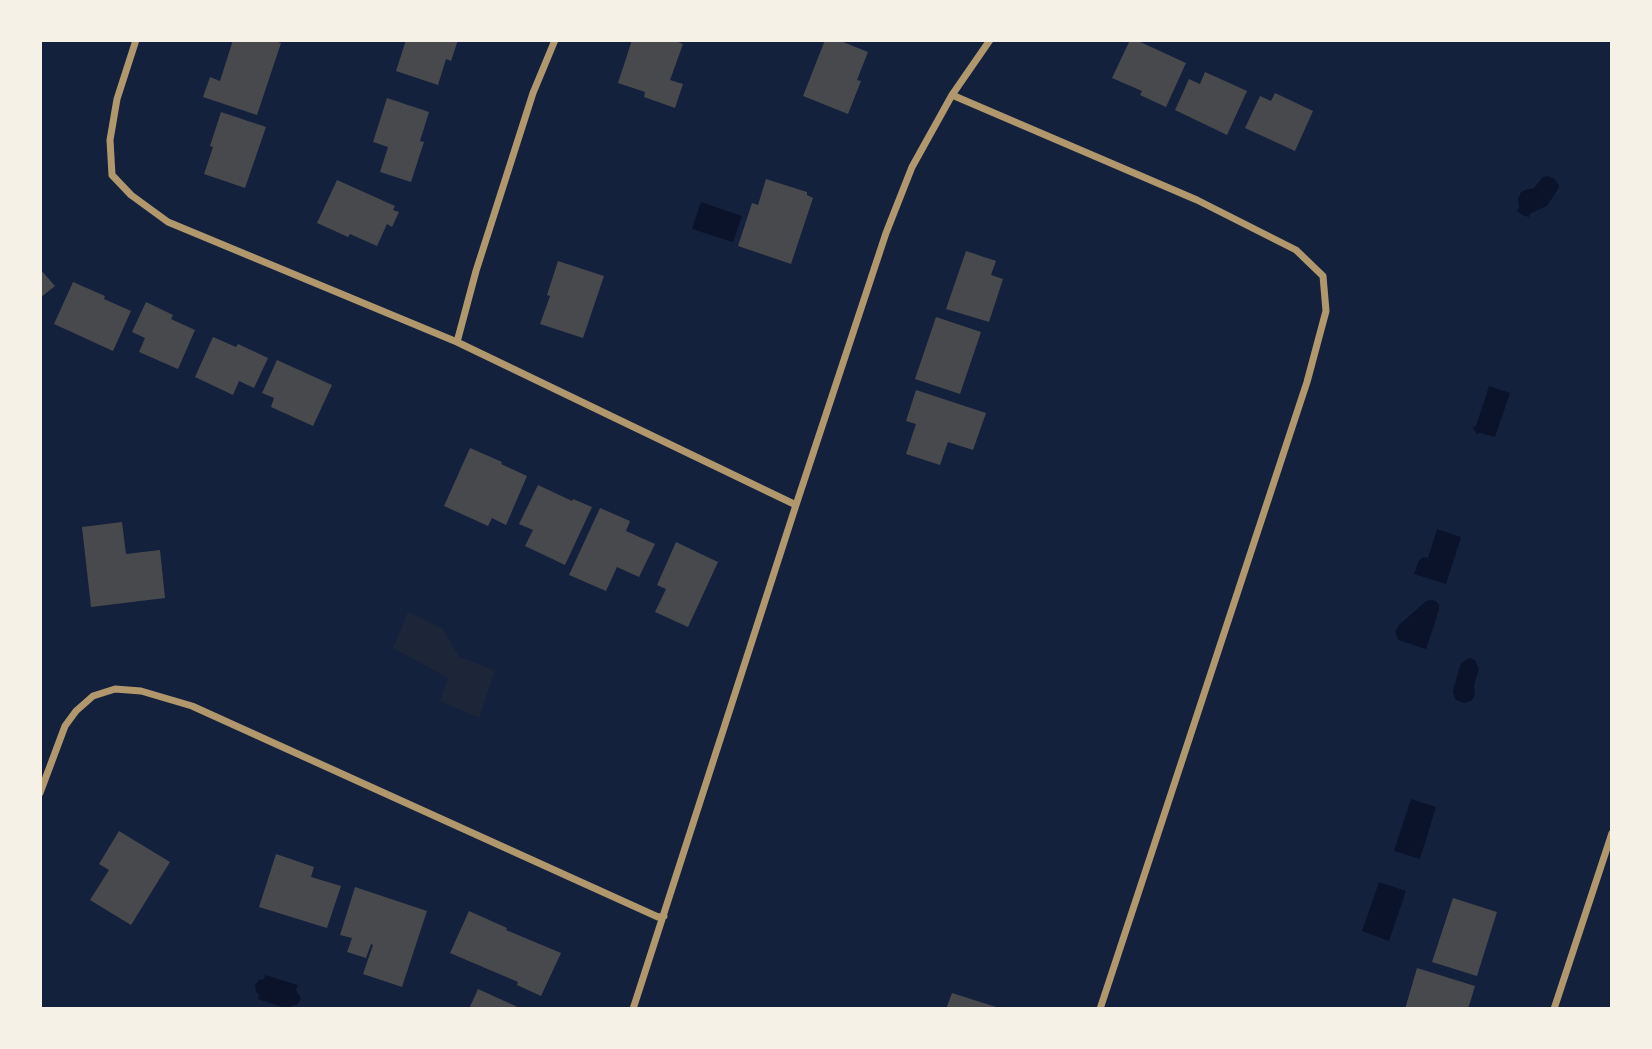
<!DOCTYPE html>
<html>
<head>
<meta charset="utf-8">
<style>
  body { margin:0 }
  #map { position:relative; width:1652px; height:1049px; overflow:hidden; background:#14213d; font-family:"Work Sans",sans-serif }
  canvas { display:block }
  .frame { position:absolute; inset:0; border:42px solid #f6f1e7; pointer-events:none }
</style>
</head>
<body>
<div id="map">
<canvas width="1652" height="1049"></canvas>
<div class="frame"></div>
</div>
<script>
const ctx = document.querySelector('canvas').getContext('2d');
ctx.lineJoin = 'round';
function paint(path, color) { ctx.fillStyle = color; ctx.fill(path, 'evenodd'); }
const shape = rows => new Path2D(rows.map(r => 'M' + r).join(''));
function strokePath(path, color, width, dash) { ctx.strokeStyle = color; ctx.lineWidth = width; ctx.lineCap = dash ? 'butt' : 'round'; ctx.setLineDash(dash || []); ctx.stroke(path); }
const green = shape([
  [408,612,443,629,459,657,495,670,479,718,440,701,448,678,393,648]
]);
const water = shape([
  [1543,177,1548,176,1555,179,1559,186,1558,189,1547,206,1531,213,1529,217,1522,215,1517,211,1519,207,1518,199,1521,192,1525,190,1534,188],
  [701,202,742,216,733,242,692,229],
  [1489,386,1510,393,1495,437,1480,433,1476,434,1473,427,1476,426],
  [1437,529,1461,537,1446,584,1414,574,1419,560,1424,557,1428,558],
  [1431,600,1436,601,1439,605,1439,610,1426,649,1398,640,1395,631,1400,624,1426,601],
  [1469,658,1475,660,1479,669,1474,685,1475,695,1471,701,1464,703,1456,700,1453,693,1453,690,1461,663],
  [1411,799,1436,807,1420,859,1394,851],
  [1379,882,1406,891,1389,941,1362,931],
  [265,975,298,985,296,990,301,998,298,1004,291,1006,290,1009,288,1009,258,999,259,995,256,992,255,985,259,980,264,979]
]);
const building = shape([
  [233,40,271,40,281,43,257,115,203,97,210,77,220,81],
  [406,40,458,40,451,61,446,59,438,85,396,71],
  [632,40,673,40,683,44,670,80,683,84,675,108,644,97,645,92,618,83],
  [825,40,838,40,868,52,857,80,861,81,848,114,803,96],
  [1130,40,1136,40,1186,63,1166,107,1140,95,1142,91,1112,78],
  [1205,72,1247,91,1227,135,1175,110,1189,79,1200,84],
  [1275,93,1313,111,1295,151,1245,128,1260,96,1271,101],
  [387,98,429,112,420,141,424,142,411,182,380,172,388,147,373,142],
  [221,112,266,127,245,188,204,174,213,147,210,146],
  [766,179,807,192,807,195,813,198,791,264,738,246,752,203,758,205],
  [337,180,395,206,393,210,399,212,392,227,387,224,377,246,350,234,348,237,317,223],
  [966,251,996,261,991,275,1003,279,989,322,946,309],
  [558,261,604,276,583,338,540,324,550,296,547,295],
  [40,269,55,286,40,298],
  [73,282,105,296,104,299,131,311,113,351,54,324],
  [146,302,173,315,171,319,195,330,178,369,139,352,145,338,132,332],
  [936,317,981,332,960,394,915,379],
  [213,337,236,347,238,344,268,358,254,388,239,381,233,395,195,377],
  [277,360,332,385,313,426,271,407,274,398,262,393],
  [916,390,986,413,973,450,948,442,940,465,906,454,916,424,906,421],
  [470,448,502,462,501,464,527,476,506,525,492,518,488,526,444,506],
  [538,485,572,501,573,499,592,507,565,565,525,546,533,530,519,524],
  [600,508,630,521,626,531,655,544,639,577,617,567,606,591,569,575],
  [122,522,126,554,160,550,165,598,91,607,82,527],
  [676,542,718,562,688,627,655,612,666,589,657,585],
  [119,831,170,862,131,925,90,900,109,870,99,864],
  [276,854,314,867,311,877,341,886,327,928,259,907],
  [355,887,427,911,402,987,363,974,373,945,371,944,366,958,347,952,352,938,340,935],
  [1453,898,1497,912,1477,976,1432,962],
  [469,911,507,928,506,930,561,953,541,996,517,985,518,982,450,953],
  [1417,968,1475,986,1468,1009,1405,1009],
  [478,989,522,1009,469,1009],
  [952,993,999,1008,999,1009,946,1009]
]);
const minor = shape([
  [136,40,117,99,110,140,112,175,131,195,168,222,457,342,796,505],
  [952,95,1197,200,1296,250,1323,276,1326,311,1307,382,1100,1009],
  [457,342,476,271,533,93,555,40],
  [40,793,65,726,76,711,93,696,115,689,141,691,192,706,658,917,664,916],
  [633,1009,796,505,886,233,912,167,952,95,990,40],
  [1554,1009,1612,833]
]);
paint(green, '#1d2539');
paint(water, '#0b132b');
paint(building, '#48494c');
strokePath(minor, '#b1986c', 7);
</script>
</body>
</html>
